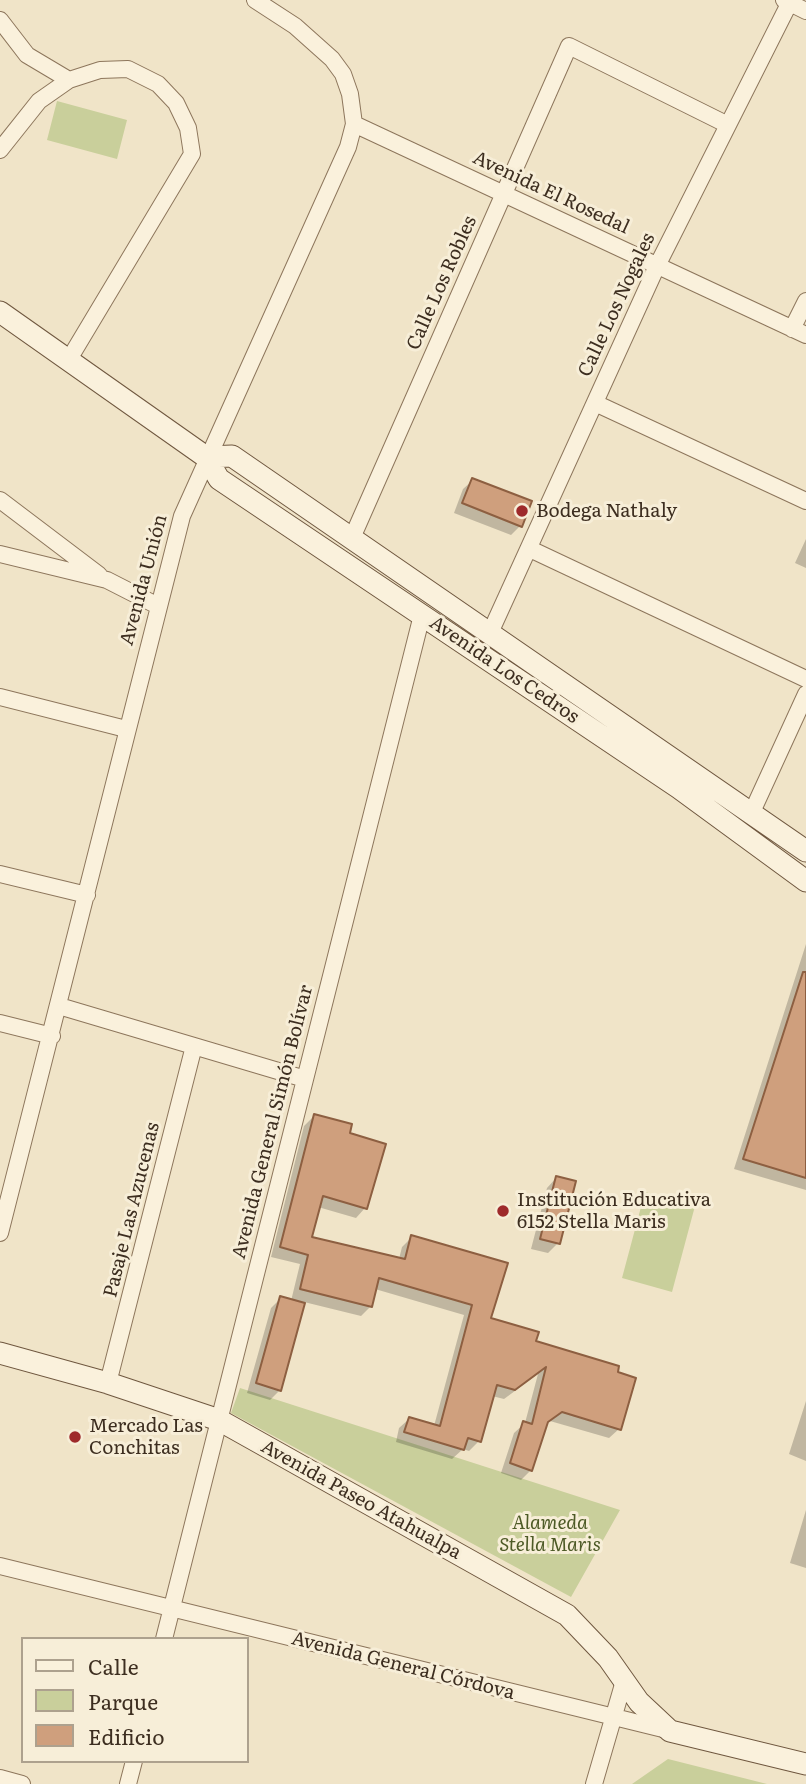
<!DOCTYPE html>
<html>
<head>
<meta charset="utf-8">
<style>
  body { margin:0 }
  #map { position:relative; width:806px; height:1784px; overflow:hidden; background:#f0e4c8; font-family:Literata,serif }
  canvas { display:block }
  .legend { position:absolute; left:21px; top:1637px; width:228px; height:126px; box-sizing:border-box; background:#f7eed8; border:2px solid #ada18e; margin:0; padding:9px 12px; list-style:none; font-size:21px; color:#3d2e20 }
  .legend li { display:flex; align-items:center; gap:14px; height:35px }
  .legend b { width:35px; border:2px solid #ada18e }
</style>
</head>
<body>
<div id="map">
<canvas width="806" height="1784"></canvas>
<ul class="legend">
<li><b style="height:9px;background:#faf1dc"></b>Calle</li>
<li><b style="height:19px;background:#c9cf9b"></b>Parque</li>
<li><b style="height:19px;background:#cf9f7d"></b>Edificio</li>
</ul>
</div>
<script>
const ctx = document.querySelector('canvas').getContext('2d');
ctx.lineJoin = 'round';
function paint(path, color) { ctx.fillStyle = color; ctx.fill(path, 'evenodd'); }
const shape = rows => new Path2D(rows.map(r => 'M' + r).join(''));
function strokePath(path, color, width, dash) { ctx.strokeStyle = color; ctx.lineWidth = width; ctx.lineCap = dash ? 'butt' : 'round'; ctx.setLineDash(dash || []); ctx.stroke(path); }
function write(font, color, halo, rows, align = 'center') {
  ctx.font = font + ' Literata,serif'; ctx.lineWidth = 6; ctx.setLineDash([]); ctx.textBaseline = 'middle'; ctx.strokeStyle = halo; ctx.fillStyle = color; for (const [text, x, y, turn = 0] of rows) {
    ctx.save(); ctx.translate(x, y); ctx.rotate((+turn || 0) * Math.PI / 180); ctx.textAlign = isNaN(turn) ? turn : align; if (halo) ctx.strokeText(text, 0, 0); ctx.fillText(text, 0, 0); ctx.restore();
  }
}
const green = shape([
  [57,101,127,120,117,159,47,140],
  [645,1192,695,1206,672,1292,622,1278],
  [240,1388,620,1510,571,1597,231,1413],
  [668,1759,767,1784,632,1784]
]);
const shadow = shape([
  [473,480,520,526,511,535,454,513,463,489],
  [806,539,806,568,795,563],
  [806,944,806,1190,734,1169],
  [314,1116,365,1208,356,1218,318,1207,310,1238,399,1259,402,1247,412,1237,489,1320,534,1342,619,1429,609,1438,550,1421,545,1425,531,1470,521,1480,501,1473,514,1433,525,1423,538,1374,504,1399,492,1396,479,1441,469,1451,463,1449,452,1459,396,1442,399,1428,409,1419,434,1426,464,1315,375,1289,371,1306,361,1316,304,1302,280,1390,270,1400,247,1393,271,1308,281,1298,291,1301,300,1264,271,1257,304,1126],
  [556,1178,558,1243,548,1253,531,1249,547,1188],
  [806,1401,806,1461,789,1454],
  [806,1510,806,1568,790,1563]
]);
const building = shape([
  [472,478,532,501,522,527,462,503,472,478],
  [803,972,806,972,806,1178,743,1159,803,972],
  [314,1114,352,1124,350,1133,386,1144,367,1209,323,1196,312,1237,405,1259,411,1235,508,1263,491,1318,539,1332,536,1341,619,1366,618,1372,636,1378,621,1430,562,1412,548,1422,532,1471,510,1463,523,1421,532,1424,546,1367,515,1390,497,1385,481,1442,468,1438,464,1450,404,1432,409,1417,440,1426,472,1305,379,1278,372,1307,300,1289,308,1255,280,1247,314,1114],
  [556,1176,576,1181,560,1244,540,1239,556,1176],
  [280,1296,305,1303,281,1391,256,1383,280,1296]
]);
const street = shape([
  [784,0,806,11],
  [0,20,27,55,69,80],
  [354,124,806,335],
  [0,150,39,101,69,80,100,70,128,69,158,84,176,103,188,128,192,154,68,361],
  [792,329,806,301],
  [595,403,806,501],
  [0,500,99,575],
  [352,538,569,46,726,124],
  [530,549,806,679],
  [0,554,107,580,158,606],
  [490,633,657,266,791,0],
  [0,697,126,729],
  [752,812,806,694],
  [0,874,87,895],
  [59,1006,305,1079],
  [0,1023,52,1036],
  [0,1233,182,516,348,147,354,124,350,94,343,74,332,59,295,26,255,0],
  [108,1383,194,1046],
  [0,1566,667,1730],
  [164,1639,422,615],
  [0,1778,22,1784],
  [128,1784,134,1761],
  [594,1784,624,1681]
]);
const secondary = shape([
  [0,312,206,457],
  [806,851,232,456,206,457,219,479,679,788,806,881],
  [0,1353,108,1383,219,1420,567,1615,608,1658,639,1702,670,1731,806,1764]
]);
const markers = [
  [522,511,7,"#9e2a2b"],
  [503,1211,7,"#9e2a2b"],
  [75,1437,7,"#9e2a2b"]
];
const streetNames = [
  ["Avenida El Rosedal",551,193,25],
  ["Calle Los Robles",442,283,-66],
  ["Calle Los Nogales",617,305,-65],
  ["Avenida Unión",144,580,-75],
  ["Avenida Los Cedros",504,670,34],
  ["Avenida General Simón Bolívar",273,1122,-76],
  ["Pasaje Las Azucenas",132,1210,-76],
  ["Avenida Paseo Atahualpa",361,1500,29],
  ["Avenida General Córdova",403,1666,14]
];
const poiNames = [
  ["Bodega Nathaly",536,511],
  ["Institución Educativa",517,1200],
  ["6152 Stella Maris",517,1222],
  ["Mercado Las",89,1426],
  ["Conchitas",89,1448]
];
const parkNames = [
  ["Alameda",550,1523],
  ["Stella Maris",550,1545]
];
paint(green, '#c9cf9b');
paint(shadow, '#0003');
paint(building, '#cf9f7d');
strokePath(building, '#8d5f41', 2);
strokePath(street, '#8d765c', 18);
strokePath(secondary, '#6f573f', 23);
strokePath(street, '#faf1dc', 16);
strokePath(secondary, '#faf1dc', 21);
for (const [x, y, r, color] of markers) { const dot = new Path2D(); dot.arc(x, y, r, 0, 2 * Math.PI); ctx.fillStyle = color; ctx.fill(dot); strokePath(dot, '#f7eed8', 2.5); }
write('19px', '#3d2e20', '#f7eed8', streetNames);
write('19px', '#3d2e20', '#f7eed8', poiNames, 'left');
write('italic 19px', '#4d5a26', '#f7eed8', parkNames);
</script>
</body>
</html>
